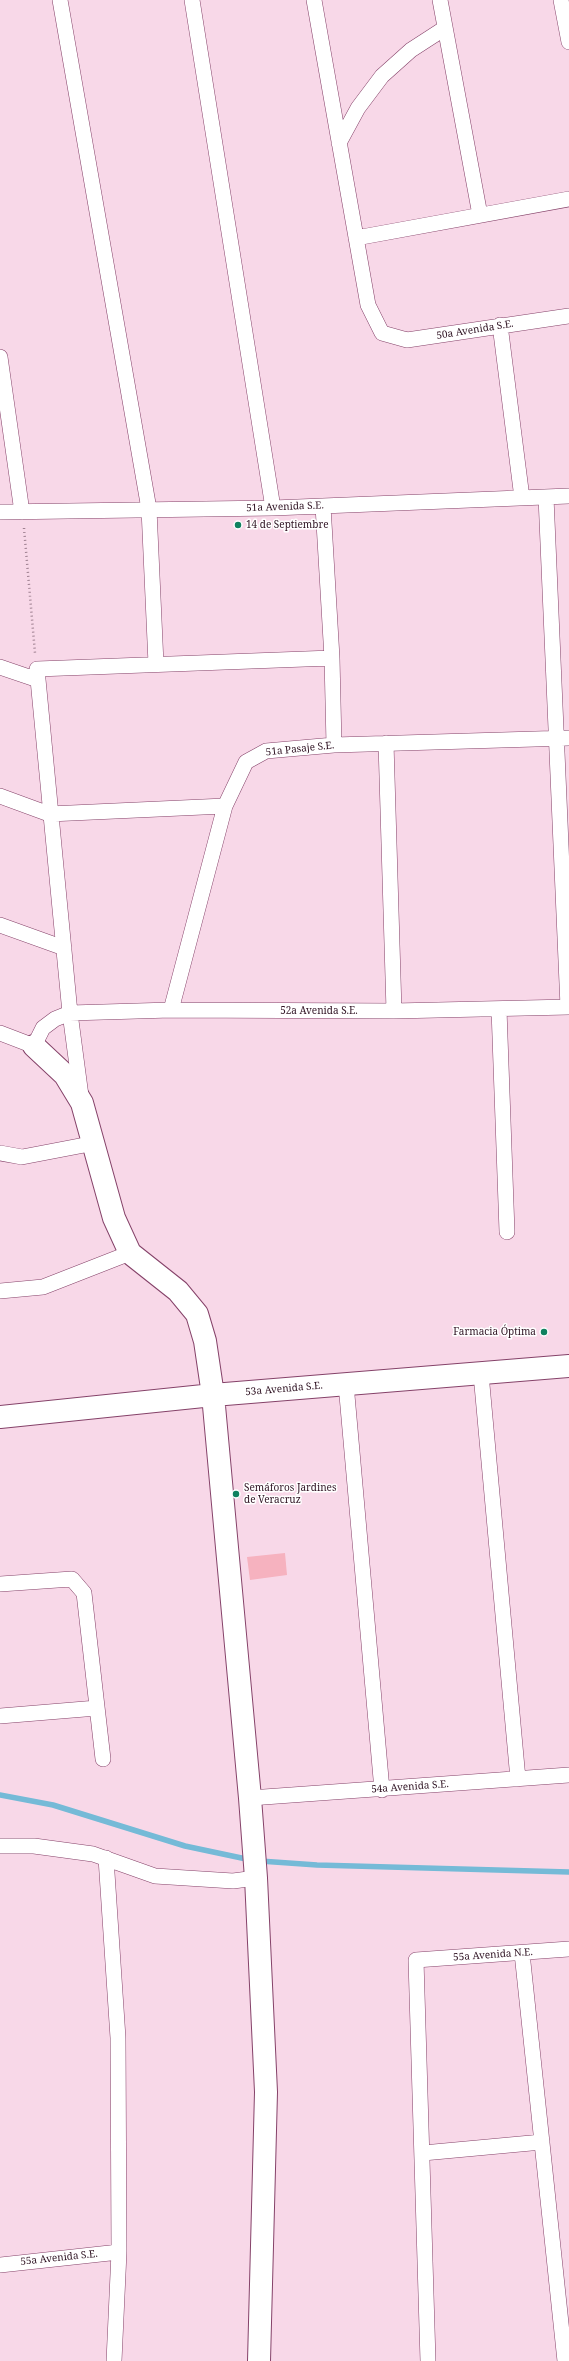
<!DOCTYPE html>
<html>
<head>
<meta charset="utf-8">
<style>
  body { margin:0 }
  canvas { display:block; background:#f8d8e8 }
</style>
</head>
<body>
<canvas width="569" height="2361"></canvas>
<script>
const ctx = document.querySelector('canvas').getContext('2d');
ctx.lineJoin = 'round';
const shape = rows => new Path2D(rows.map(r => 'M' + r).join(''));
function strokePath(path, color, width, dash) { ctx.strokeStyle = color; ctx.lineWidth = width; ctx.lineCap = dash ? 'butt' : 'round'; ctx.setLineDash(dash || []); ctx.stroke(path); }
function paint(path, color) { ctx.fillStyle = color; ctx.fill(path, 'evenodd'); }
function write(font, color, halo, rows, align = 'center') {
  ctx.font = font + ' "Noto Serif",serif'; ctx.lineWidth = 3; ctx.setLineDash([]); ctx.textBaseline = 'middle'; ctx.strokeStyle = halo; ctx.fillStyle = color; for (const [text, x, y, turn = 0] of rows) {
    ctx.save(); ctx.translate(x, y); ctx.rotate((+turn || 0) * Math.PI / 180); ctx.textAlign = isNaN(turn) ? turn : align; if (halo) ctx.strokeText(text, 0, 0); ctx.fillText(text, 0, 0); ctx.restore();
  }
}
const stream = shape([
  [0,1795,53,1805,185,1846,251,1860],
  [260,1861,317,1865,569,1872]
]);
const building = shape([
  [285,1553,287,1575,250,1580,247,1557]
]);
const path = shape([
  [24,528,35,653]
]);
const street = shape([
  [60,0,149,509,156,664],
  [192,0,273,508],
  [314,0,368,305,382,333,407,340,569,316],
  [440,0,480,215],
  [561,0,569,42],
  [339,143,358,108,382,76,411,50,445,28],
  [356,238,569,199],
  [500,325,522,498],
  [0,357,22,512],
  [546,497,568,1007],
  [323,506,332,658,334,745],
  [0,512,273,508,569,496],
  [0,667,38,680],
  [386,743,394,1011],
  [0,796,49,814,225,806],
  [0,925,64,948],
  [499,1009,507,1232],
  [171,1010,225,806,246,762,266,751,334,745,569,738],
  [0,1033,34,1046,43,1028,55,1019,70,1013,171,1010,394,1011,569,1007],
  [81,1096,70,1013,37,669,332,658],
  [0,1153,22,1157,95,1143],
  [0,1291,43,1287,130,1253],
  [481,1374,518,1779],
  [346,1384,382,1790],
  [0,1584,72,1579,84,1593,103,1759],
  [0,1716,97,1708],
  [250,1798,569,1775],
  [0,1846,34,1846,93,1854,155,1876,233,1881,256,1878],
  [106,1858,118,2038,119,2252,114,2361],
  [522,1953,565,2361],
  [423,2153,542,2142],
  [0,2265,119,2252],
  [428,2361,416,1960,569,1949]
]);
const secondary = shape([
  [34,1046,65,1075,82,1103,114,1218,130,1253,178,1291,197,1314,205,1341,213,1395,250,1798,256,1878,266,2092,259,2361],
  [0,1417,213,1395,569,1366]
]);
const markers = [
  [238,525,4,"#0f815f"],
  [544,1332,4,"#0f815f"],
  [236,1494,4,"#0f815f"]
];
const streetNames = [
  ["50a Avenida S.E.",475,330,-9],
  ["51a Avenida S.E.",285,507,-2],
  ["51a Pasaje S.E.",300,749,-6],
  ["52a Avenida S.E.",319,1011],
  ["53a Avenida S.E.",284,1389,-5],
  ["54a Avenida S.E.",410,1787,-4],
  ["55a Avenida N.E.",493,1955,-4],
  ["55a Avenida S.E.",59,2258,-6]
];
const poiNames = [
  ["14 de Septiembre",246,525],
  ["Farmacia Óptima",536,1332,"right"],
  ["Semáforos Jardines",244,1488],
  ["de Veracruz",244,1500]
];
strokePath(stream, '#75bad7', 5.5);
paint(building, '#f6b2bf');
strokePath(street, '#854269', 16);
strokePath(secondary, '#854269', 24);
strokePath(path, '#9f8191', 2.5, [1, 3]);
strokePath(street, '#fff', 15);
strokePath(secondary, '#fff', 22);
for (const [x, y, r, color] of markers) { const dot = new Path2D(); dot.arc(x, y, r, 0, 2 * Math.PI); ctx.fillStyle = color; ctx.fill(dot); strokePath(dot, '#fff', 1.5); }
write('10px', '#2e1222', '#fff', streetNames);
write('10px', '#2e1222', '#fff', poiNames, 'left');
</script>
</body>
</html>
